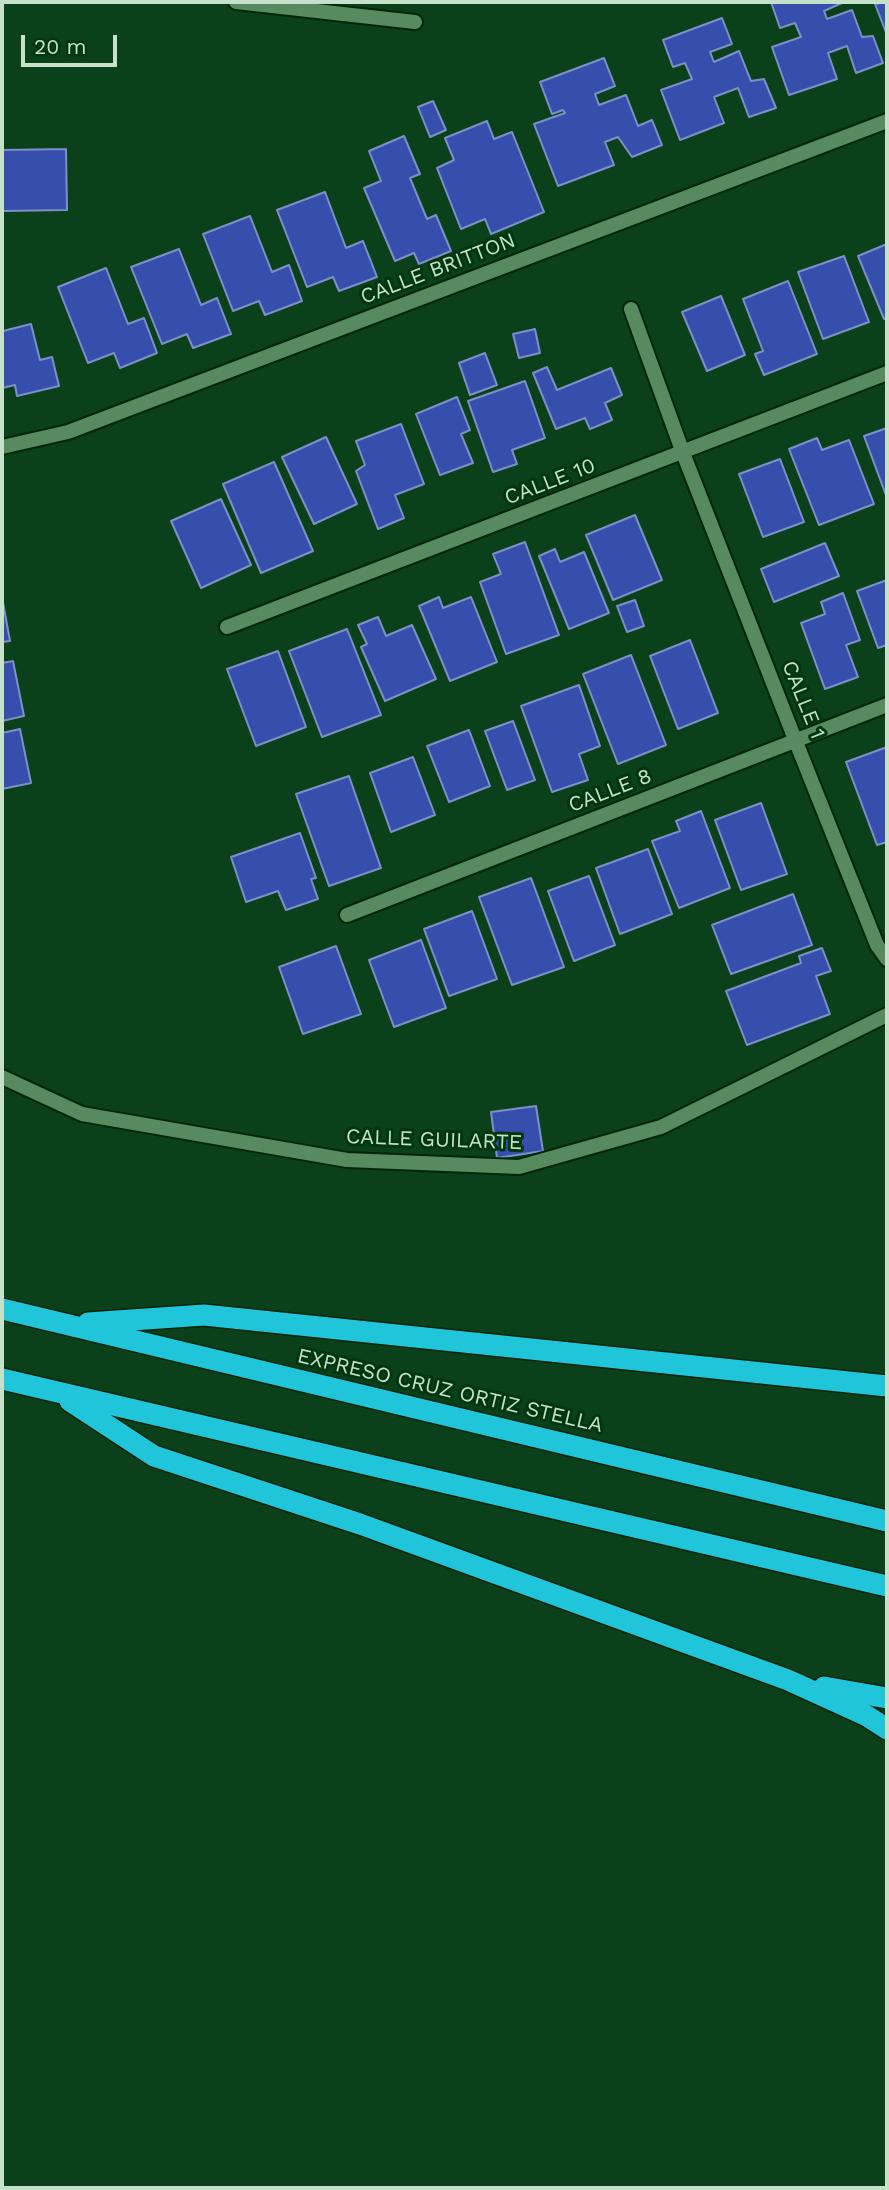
<!DOCTYPE html>
<html>
<head>
<meta charset="utf-8">
<style>
  body { margin:0 }
  #map { position:relative; width:889px; height:2190px; overflow:hidden; background:#0a411a; font-family:"Work Sans",sans-serif }
  canvas { display:block }
  .frame { position:absolute; inset:0; border:4px solid #c6e1c9; pointer-events:none }
  .scale { position:absolute; left:21px; top:35px; width:96px; height:32px; box-sizing:border-box; border:4px solid #c6e1c9; border-top:0; padding-left:9px; font-size:21px; line-height:24px; white-space:nowrap; color:#c6e1c9; -webkit-text-stroke:5px #003610; paint-order:stroke }
</style>
</head>
<body>
<div id="map">
<canvas width="889" height="2190"></canvas>
<div class="frame"></div>
<div class="scale">20 m</div>
</div>
<script>
const ctx = document.querySelector('canvas').getContext('2d');
ctx.lineJoin = 'round';
function paint(path, color) { ctx.fillStyle = color; ctx.fill(path, 'evenodd'); }
const shape = rows => new Path2D(rows.map(r => 'M' + r).join(''));
function strokePath(path, color, width, dash) { ctx.strokeStyle = color; ctx.lineWidth = width; ctx.lineCap = dash ? 'butt' : 'round'; ctx.setLineDash(dash || []); ctx.stroke(path); }
function write(font, color, halo, rows, align = 'center') {
  ctx.font = font + ' "Work Sans",sans-serif'; ctx.lineWidth = 6; ctx.setLineDash([]); ctx.textBaseline = 'middle'; ctx.strokeStyle = halo; ctx.fillStyle = color; for (const [text, x, y, turn = 0] of rows) {
    ctx.save(); ctx.translate(x, y); ctx.rotate((+turn || 0) * Math.PI / 180); ctx.textAlign = isNaN(turn) ? turn : align; if (halo) ctx.strokeText(text, 0, 0); ctx.fillText(text, 0, 0); ctx.restore();
  }
}
const building = shape([
  [771,2,844,2,824,11,827,19,852,10,862,37,873,36,883,63,856,73,847,46,828,53,837,79,789,95,772,47,801,37,795,23,780,28,771,2],
  [887,2,887,35,875,4,887,2],
  [722,18,732,44,710,52,714,62,739,51,751,81,764,79,776,108,749,117,738,88,714,97,724,123,680,140,661,90,692,79,685,63,673,67,663,40,722,18],
  [604,58,615,86,595,94,599,105,626,95,638,126,652,120,662,145,632,157,618,137,605,142,614,165,558,186,534,124,565,113,563,110,552,114,540,82,604,58],
  [433,101,446,130,430,137,418,107,433,101],
  [487,121,494,139,512,132,544,212,491,234,485,219,461,229,437,168,454,160,445,138,487,121],
  [404,136,420,174,410,178,427,219,436,215,451,251,419,264,414,253,395,261,364,188,381,181,369,151,404,136],
  [66,149,67,210,2,211,2,150,66,149],
  [325,192,346,248,363,241,377,277,339,291,333,277,307,287,277,210,325,192],
  [250,216,272,272,289,265,302,301,265,315,259,301,233,311,203,234,250,216],
  [887,244,887,318,884,319,858,256,887,244],
  [179,249,201,305,217,298,231,334,193,348,187,334,162,344,131,267,179,249],
  [844,256,869,322,823,339,798,272,844,256],
  [106,268,128,324,144,318,157,353,120,368,114,353,88,363,58,287,106,268],
  [788,281,817,354,764,375,755,354,763,351,743,299,788,281],
  [721,296,745,355,707,371,682,312,721,296],
  [31,324,40,360,52,357,59,386,17,396,15,385,2,388,2,325,3,331,31,324],
  [535,329,540,353,519,358,513,334,535,329],
  [485,353,497,385,470,395,459,363,485,353],
  [547,367,557,390,611,368,622,395,605,403,612,420,590,429,585,418,556,429,533,373,547,367],
  [525,381,545,438,512,450,517,464,493,472,468,401,525,381],
  [457,397,470,430,461,434,473,463,440,475,416,414,457,397],
  [401,424,424,484,395,495,404,518,378,529,356,471,365,465,356,441,401,424],
  [887,428,887,498,864,436,887,428],
  [326,437,357,504,314,524,282,457,326,437],
  [817,438,822,450,849,440,874,504,819,525,789,449,817,438],
  [780,459,804,522,763,537,739,474,780,459],
  [274,462,313,551,261,573,223,484,274,462],
  [221,499,251,565,201,588,171,521,221,499],
  [635,515,662,580,613,600,586,535,635,515],
  [525,542,559,635,506,654,480,582,501,574,493,554,525,542],
  [825,543,839,576,774,602,761,569,825,543],
  [555,549,560,562,584,552,609,613,569,629,539,556,555,549],
  [887,580,887,645,878,648,857,591,887,580],
  [843,593,860,640,846,645,858,677,825,689,801,623,825,614,821,602,843,593],
  [2,597,10,641,2,642,2,597],
  [439,597,443,608,471,597,497,662,450,681,419,606,439,597],
  [635,600,644,626,627,632,617,606,635,600],
  [378,617,386,636,412,625,436,679,385,701,361,647,367,644,358,625,378,617],
  [347,629,381,715,322,737,289,651,347,629],
  [690,640,718,713,678,729,650,656,690,640],
  [278,651,306,727,256,746,227,669,278,651],
  [631,655,666,745,618,764,583,674,631,655],
  [13,661,24,716,2,721,2,663,13,661],
  [579,685,600,746,579,754,588,780,552,792,521,706,579,685],
  [513,721,535,780,507,790,485,731,513,721],
  [20,729,31,783,2,789,2,733,20,729],
  [469,730,490,786,449,802,427,746,469,730],
  [887,747,887,842,877,845,846,762,887,747],
  [413,757,435,815,391,832,370,773,413,757],
  [349,776,381,868,329,886,296,794,349,776],
  [761,803,787,874,741,890,715,820,761,803],
  [701,811,730,888,679,908,652,841,680,831,676,821,701,811],
  [300,833,316,878,311,879,318,899,286,910,278,891,246,902,231,857,300,833],
  [648,849,672,914,620,934,596,868,648,849],
  [589,876,615,945,574,961,548,891,589,876],
  [531,878,564,967,512,985,479,897,531,878],
  [793,894,812,945,731,974,712,925,793,894],
  [472,911,497,979,449,996,424,929,472,911],
  [421,940,446,1008,394,1027,369,960,421,940],
  [336,946,361,1014,303,1034,279,967,336,946],
  [822,948,831,971,816,976,830,1014,747,1045,726,991,801,963,799,956,822,948],
  [536,1106,543,1151,497,1158,491,1112,536,1106]
]);
const minor = shape([
  [236,2,415,22],
  [631,309,683,453,796,742,877,945,887,959],
  [2,447,68,432,887,121],
  [227,627,887,373],
  [347,915,887,705],
  [2,1077,82,1114,347,1160,519,1167,661,1127,887,1015]
]);
const motorway = shape([
  [2,1309,887,1521],
  [88,1323,204,1315,887,1386],
  [2,1379,887,1586],
  [70,1401,154,1456,360,1524,788,1680,867,1716,887,1729],
  [824,1687,887,1698]
]);
const streetNames = [
  ["CALLE BRITTON",438,269,-21],
  ["CALLE 10",550,482,-21],
  ["CALLE 1",803,700,68],
  ["CALLE 8",610,791,-21],
  ["CALLE GUILARTE",434,1140,2],
  ["EXPRESO CRUZ ORTIZ STELLA",450,1391,13]
];
paint(building, '#364fac');
strokePath(building, '#7c90c7', 2);
strokePath(minor, '#002508', 18);
strokePath(motorway, '#002508', 24);
strokePath(minor, '#578a5f', 14);
strokePath(motorway, '#21c5d9', 21);
write('21px', '#c6e1c9', '#003610', streetNames);
</script>
</body>
</html>
